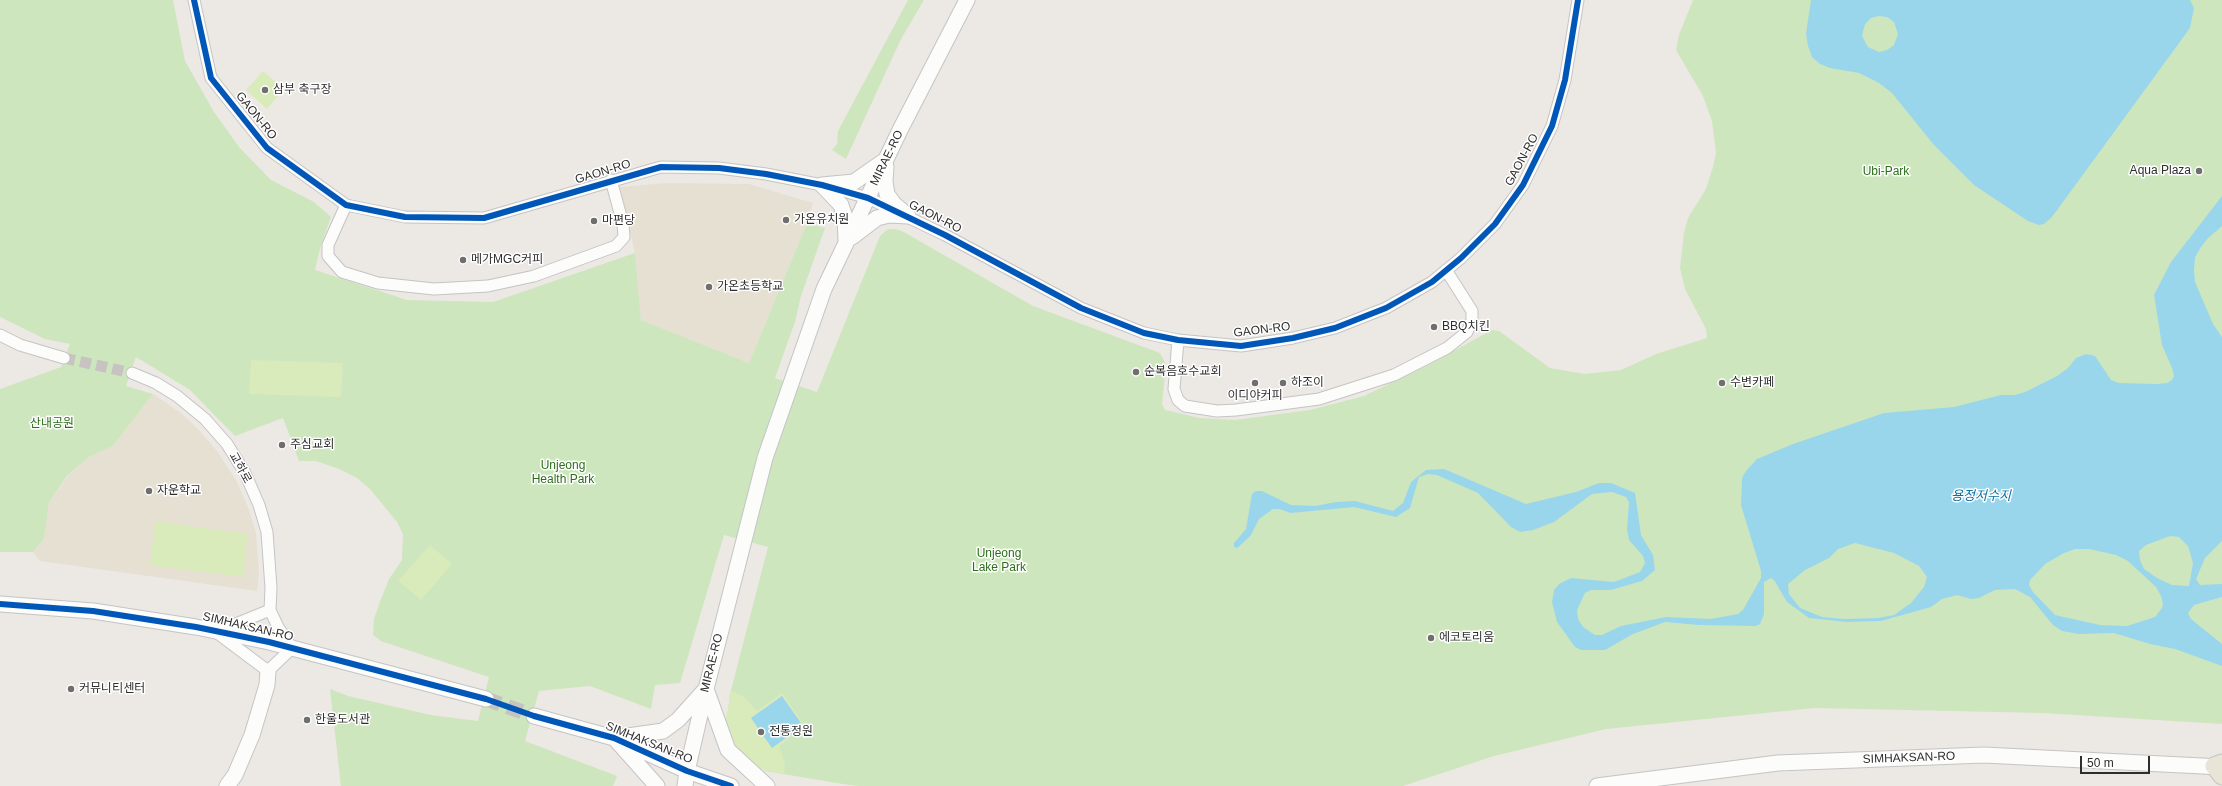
<!DOCTYPE html>
<html>
<head>
<meta charset="utf-8">
<style>
  body { margin:0 }
  #map { position:relative; width:2222px; height:786px; overflow:hidden; background:#ece8e4; font-family:Arial,sans-serif }
  canvas { display:block }
  .scale { position:absolute; left:2080px; top:756px; width:70px; height:18px; box-sizing:border-box; border:2px solid #2e2e2e; border-top:0; padding-left:5px; font-size:12px; line-height:14px; white-space:nowrap; color:#2e2e2e; -webkit-text-stroke:3px #fff; paint-order:stroke }
</style>
</head>
<body>
<div id="map">
<canvas width="2222" height="786"></canvas>
<div class="scale">50 m</div>
</div>
<script>
const ctx = document.querySelector('canvas').getContext('2d');
ctx.lineJoin = 'round';
function paint(path, color) { ctx.fillStyle = color; ctx.fill(path, 'evenodd'); }
const shape = rows => new Path2D(rows.map(r => 'M' + r).join(''));
function strokePath(path, color, width, dash) { ctx.strokeStyle = color; ctx.lineWidth = width; ctx.lineCap = dash ? 'butt' : 'round'; ctx.setLineDash(dash || []); ctx.stroke(path); }
function write(font, color, halo, rows, align = 'center') {
  ctx.font = font + ' Arial,"Noto Sans KR",sans-serif'; ctx.lineWidth = 3; ctx.setLineDash([]); ctx.textBaseline = 'middle'; ctx.strokeStyle = halo; ctx.fillStyle = color; for (const [text, x, y, turn = 0] of rows) {
    ctx.save(); ctx.translate(x, y); ctx.rotate((+turn || 0) * Math.PI / 180); ctx.textAlign = isNaN(turn) ? turn : align; if (halo) ctx.strokeText(text, 0, 0); ctx.fillText(text, 0, 0); ctx.restore();
  }
}
const education = shape([
  [667,183,749,184,813,203,807,223,749,363,641,320,635,253,620,187],
  [153,394,181,413,200,431,217,451,236,480,248,507,256,533,259,572,257,591,40,561,33,552,44,539,49,502,68,476,89,457,113,446]
]);
const green = shape([
  [0,0,173,0,185,61,214,112,239,147,271,180,314,202,331,217,321,245,315,270,407,300,493,302,635,253,641,320,749,363,807,223,825,228,801,296,795,322,775,378,817,392,880,236,888,229,895,229,902,231,1033,306,1160,353,1166,364,1162,404,1165,410,1200,418,1235,420,1310,410,1364,396,1428,365,1492,330,1499,331,1550,368,1585,374,1621,370,1656,354,1707,338,1706,329,1685,289,1680,268,1684,233,1688,218,1706,189,1713,167,1716,153,1712,121,1703,96,1676,50,1679,35,1693,0,2222,0,2222,724,2043,713,1815,708,1606,729,1494,756,1403,786,858,786,843,784,765,771,729,698,768,547,724,535,680,683,655,685,651,709,590,686,539,691,525,741,617,776,613,786,341,786,330,689,348,696,431,715,478,721,489,677,381,641,373,635,374,619,381,599,389,579,402,560,403,534,397,522,370,489,357,478,339,469,316,461,299,461,283,418,235,436,190,390,136,357,126,386,153,394,113,446,89,457,67,476,49,502,44,539,33,552,0,552,0,389,61,367,70,344,45,339,0,317],
  [908,0,924,0,901,39,846,159,832,150,837,144,838,131]
]);
const pitch = shape([
  [263,71,284,89,267,109,246,90],
  [251,360,343,363,341,397,249,394],
  [155,521,248,534,243,577,150,565],
  [430,545,452,564,421,600,398,581],
  [731,691,743,696,757,711,782,693,805,726,779,746,785,764,784,774,746,766,724,729]
]);
const water = shape([
  [1811,0,2190,0,2194,8,2190,28,2052,217,2044,224,2039,225,2028,221,1974,185,1934,145,1892,93,1879,83,1859,73,1830,68,1820,64,1812,57,1808,46,1806,34],
  [1879,16,1887,17,1894,22,1898,34,1894,45,1887,50,1879,52,1868,47,1862,36,1865,24,1871,18],
  [2222,196,2222,226,2208,238,2201,247,2195,257,2194,270,2195,282,2213,324,2222,337,2222,541,2205,558,2196,579,2200,585,2222,584,2222,597,2194,605,2188,613,2191,619,2222,644,2222,666,2175,649,2150,644,2114,633,2079,634,2062,631,2053,625,2030,597,2015,589,1995,590,1979,598,1971,599,1957,595,1942,599,1931,607,1881,621,1847,622,1809,618,1787,602,1774,580,1771,578,1764,582,1764,614,1760,624,1756,626,1699,625,1665,622,1633,634,1605,650,1581,650,1575,647,1557,622,1552,602,1554,590,1559,584,1571,578,1614,582,1640,572,1645,563,1643,556,1629,540,1627,529,1629,502,1626,497,1612,492,1592,494,1554,522,1533,530,1520,532,1511,527,1478,493,1437,475,1428,474,1419,477,1410,508,1396,517,1354,507,1291,513,1279,509,1273,509,1259,519,1251,535,1244,542,1237,548,1234,547,1234,543,1246,529,1252,494,1256,491,1262,491,1291,505,1315,506,1336,502,1355,501,1393,511,1403,503,1411,482,1426,470,1444,469,1526,504,1576,492,1599,483,1611,483,1635,493,1641,535,1653,555,1655,570,1642,581,1611,590,1591,590,1585,593,1577,610,1578,619,1583,627,1595,635,1602,635,1621,626,1666,617,1711,619,1738,614,1743,610,1761,578,1761,571,1741,505,1742,478,1746,471,1757,459,1793,444,1884,413,1954,407,2001,395,2015,395,2025,392,2057,376,2068,368,2076,358,2086,354,2095,356,2111,380,2119,383,2157,384,2167,383,2172,380,2174,376,2172,368,2162,345,2154,295,2171,262],
  [2170,536,2179,537,2188,546,2193,563,2189,586,2172,585,2157,578,2144,569,2140,560,2139,551,2146,545],
  [1855,543,1894,553,1919,566,1927,577,1924,587,1911,603,1894,615,1878,618,1844,619,1822,617,1800,608,1789,594,1788,584,1805,570,1829,558,1838,549],
  [2075,549,2089,549,2116,555,2128,561,2156,587,2161,596,2163,605,2162,608,2155,617,2127,626,2100,625,2055,615,2033,592,2029,585,2030,580,2045,564,2064,553],
  [782,696,803,726,772,748,751,718]
]);
const streetTunnel = shape([
  [64,358,132,373]
]);
const secondaryTunnel = shape([
  [486,699,534,716]
]);
const street = shape([
  [194,0,211,78,267,148,346,205,405,217,484,218,661,167,719,168,766,174,822,185,868,198,945,235,1081,308,1144,333,1178,340,1241,346,1293,338,1335,328,1386,308,1432,282,1461,258,1495,224,1523,185,1552,126,1565,80,1578,0],
  [346,205,328,245,328,256,342,272,378,283,434,289,488,286,534,276,616,246,624,237,623,224,611,180],
  [0,335,20,345,64,358],
  [1178,340,1174,389,1178,400,1185,406,1217,411,1236,410,1319,399,1394,375,1447,348,1467,332,1472,320,1472,311,1446,270],
  [132,373,156,383,177,396,205,419,227,444,245,473,259,505,267,532,271,588,270,610],
  [270,610,278,627,292,648,268,671,216,632,270,610]
]);
const secondary = shape([
  [886,166,885,182,887,194,894,204,908,216],
  [822,185,854,182,884,161],
  [822,185,841,205,845,217,846,241],
  [852,237,877,218,889,215,908,216],
  [0,604,93,611,196,627,269,642,486,699],
  [706,689,728,750,767,786],
  [534,716,614,738,687,771,731,786],
  [614,738,663,731,678,720,704,691],
  [617,741,657,786],
  [227,786,235,775,252,735,267,685,268,671],
  [685,786,687,771,706,689,765,458,824,289,901,128,967,0],
  [1597,786,1778,763,1984,755,2222,767]
]);
const primary = shape([
  [2222,763,2214,766,2222,776]
]);
const cycleway = shape([
  [194,0,211,78,267,148,346,205,405,217,484,218,661,167,719,168,766,174,822,185,868,198,945,235,1081,308,1144,333,1178,340,1241,346,1293,338,1335,328,1386,308,1432,282,1461,258,1495,224,1523,185,1552,126,1565,80,1578,0],
  [0,604,93,611,196,627,269,642,486,699,534,716,614,738,687,771,731,786]
]);
const markers = [
  [265,90,4,"#706f6e"],
  [2199,171,4,"#706f6e"],
  [786,220,4,"#706f6e"],
  [594,221,4,"#706f6e"],
  [463,260,4,"#706f6e"],
  [709,287,4,"#706f6e"],
  [1434,327,4,"#706f6e"],
  [1136,372,4,"#706f6e"],
  [1255,383,4,"#706f6e"],
  [1283,383,4,"#706f6e"],
  [1722,383,4,"#706f6e"],
  [282,445,4,"#706f6e"],
  [149,491,4,"#706f6e"],
  [1431,638,4,"#706f6e"],
  [71,689,4,"#706f6e"],
  [307,720,4,"#706f6e"],
  [761,732,4,"#706f6e"]
];
const poiNames = [
  ["삼부 축구장",273,90],
  ["Aqua Plaza",2191,171,"right"],
  ["가온유치원",794,220],
  ["마편당",602,221],
  ["메가MGC커피",471,260],
  ["가온초등학교",717,287],
  ["BBQ치킨",1442,327],
  ["순복음호수교회",1144,372],
  ["하조이",1291,383],
  ["수변카페",1730,383],
  ["이디야커피",1255,396,"center"],
  ["주심교회",290,445],
  ["자운학교",157,491],
  ["에코토리움",1439,638],
  ["커뮤니티센터",79,689],
  ["한울도서관",315,720],
  ["전통정원",769,732]
];
const streetNames = [
  ["GAON-RO",256,116,51],
  ["MIRAE-RO",887,158,-64],
  ["GAON-RO",1522,160,-62],
  ["GAON-RO",603,172,-17],
  ["GAON-RO",935,217,27],
  ["GAON-RO",1262,330,-7],
  ["교하로",240,468,61],
  ["SIMHAKSAN-RO",248,627,13],
  ["MIRAE-RO",712,663,-76],
  ["SIMHAKSAN-RO",649,743,22],
  ["SIMHAKSAN-RO",1909,758,-2]
];
const parkNames = [
  ["Ubi-Park",1886,172],
  ["산내공원",52,424],
  ["Unjeong",563,466],
  ["Health Park",563,480],
  ["Unjeong",999,554],
  ["Lake Park",999,568]
];
const waterNames = [
  ["용정저수지",1981,496]
];
paint(education, '#e6e0d3');
paint(green, '#cee6be');
paint(pitch, '#d9eabb');
paint(water, '#99d6ec');
strokePath(streetTunnel, '#c6c3c0', 11, [11, 5.5]);
strokePath(secondaryTunnel, '#c6c3c0', 15, [15, 8]);
strokePath(street, '#c5c4c5', 13);
strokePath(secondary, '#c5c4c5', 17);
strokePath(primary, '#c6c5c4', 19);
strokePath(street, '#fcfcfb', 11);
strokePath(secondary, '#fcfcfb', 15);
strokePath(primary, '#e8e4d6', 17);
strokePath(cycleway, '#0057b8', 6);
for (const [x, y, r, color] of markers) { const dot = new Path2D(); dot.arc(x, y, r, 0, 2 * Math.PI); ctx.fillStyle = color; ctx.fill(dot); strokePath(dot, '#fff', 1.5); }
write('12px', '#2e2e2e', '#fff', poiNames, 'left');
write('12px', '#2e2e2e', '#fff', streetNames);
write('12px', '#2c6e1b', '#fff', parkNames);
write('italic 13px', '#0d6fa3', '#fff', waterNames);
</script>
</body>
</html>
